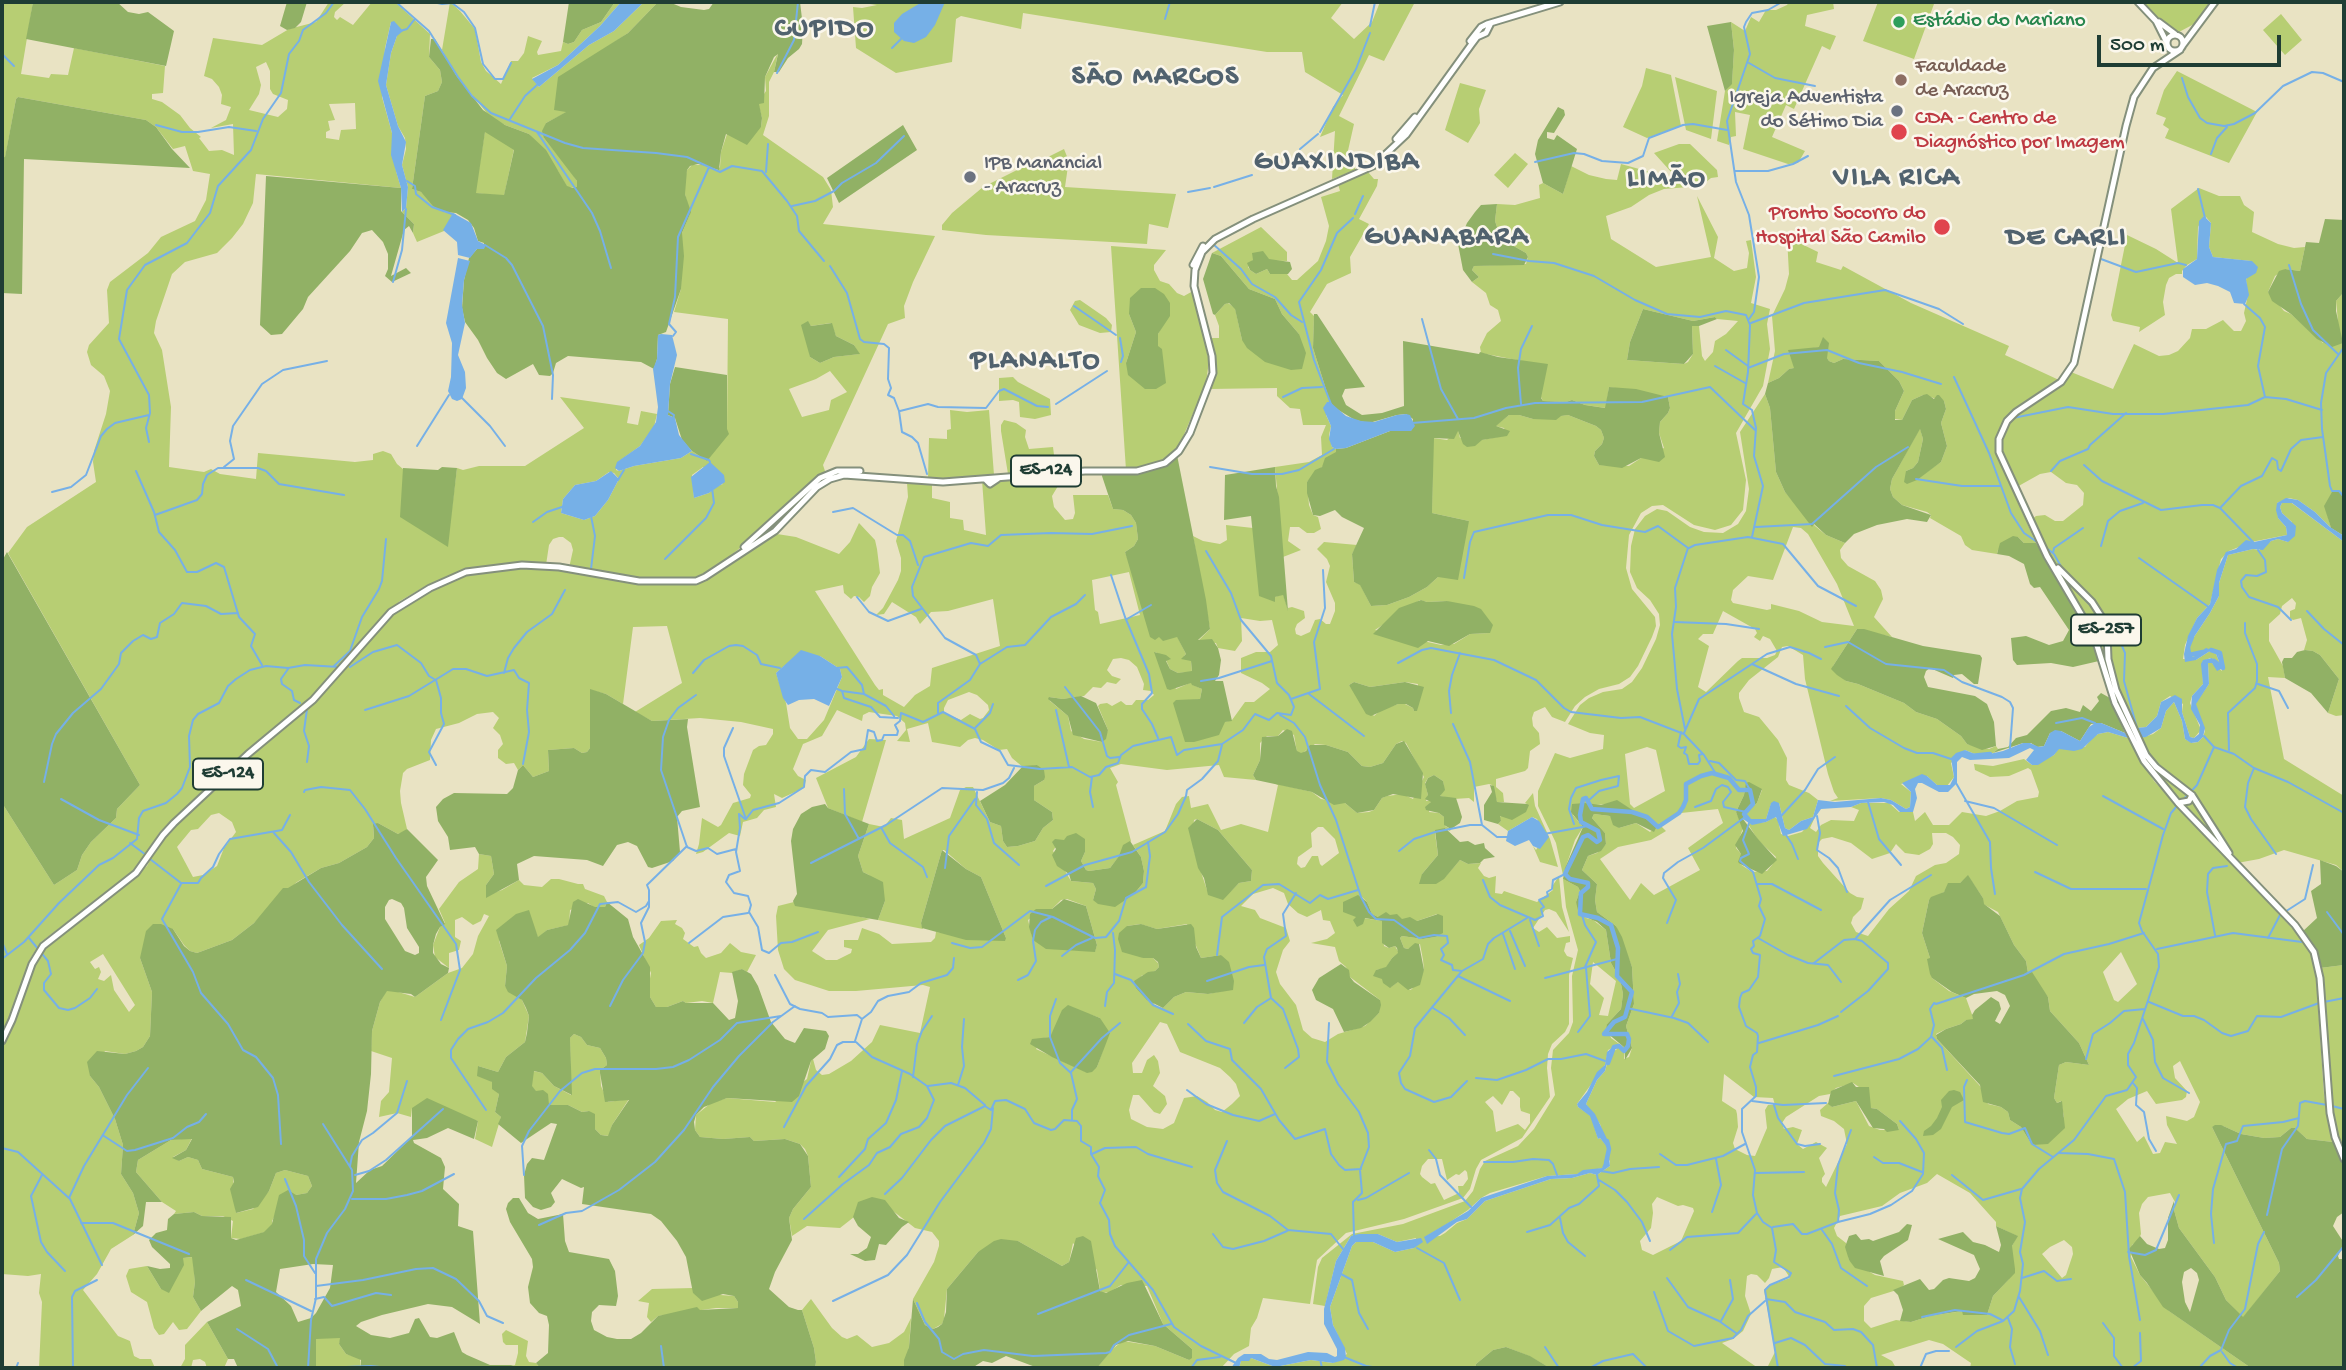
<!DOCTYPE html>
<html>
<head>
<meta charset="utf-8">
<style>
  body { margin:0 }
  #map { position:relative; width:2346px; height:1370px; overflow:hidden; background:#e9e3c3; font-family:"Gochi Hand",sans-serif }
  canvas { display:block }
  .frame { position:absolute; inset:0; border:4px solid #1f3d34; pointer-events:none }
  .scale { position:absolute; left:2097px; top:35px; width:184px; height:32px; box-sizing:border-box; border:4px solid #1f3d34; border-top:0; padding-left:9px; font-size:21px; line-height:24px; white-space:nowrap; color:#1f3d34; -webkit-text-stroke:5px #fbf7ec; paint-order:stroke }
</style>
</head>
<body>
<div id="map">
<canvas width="2346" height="1370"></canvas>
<div class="frame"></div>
<div class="scale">500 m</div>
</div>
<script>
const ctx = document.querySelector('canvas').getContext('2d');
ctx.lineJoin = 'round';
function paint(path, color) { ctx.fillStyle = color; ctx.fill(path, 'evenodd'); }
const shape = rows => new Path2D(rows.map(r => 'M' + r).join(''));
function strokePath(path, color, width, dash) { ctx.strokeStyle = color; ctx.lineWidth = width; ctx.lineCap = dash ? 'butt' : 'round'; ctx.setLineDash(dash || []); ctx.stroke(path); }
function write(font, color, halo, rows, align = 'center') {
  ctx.font = font + ' "Gochi Hand",sans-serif'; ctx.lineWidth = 5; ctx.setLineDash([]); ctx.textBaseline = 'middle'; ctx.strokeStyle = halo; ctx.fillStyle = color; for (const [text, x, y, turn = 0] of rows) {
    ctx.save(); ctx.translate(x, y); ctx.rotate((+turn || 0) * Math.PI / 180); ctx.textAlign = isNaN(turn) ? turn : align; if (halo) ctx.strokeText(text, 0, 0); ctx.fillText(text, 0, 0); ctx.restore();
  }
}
const green = shape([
  [2,2,33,2,21,74,49,78,51,74,68,75,74,48,165,66,163,93,152,94,152,99,162,102,180,115,190,128,201,137,199,138,209,151,222,150,234,155,233,124,211,128,226,120,231,107,221,104,222,95,219,87,212,79,204,76,213,38,262,45,289,29,316,22,329,2,346,2,335,12,334,17,337,20,340,17,353,25,372,2,395,2,430,34,429,57,440,70,442,82,438,91,425,96,412,189,421,192,444,212,453,214,444,231,417,242,413,233,414,224,402,212,406,208,408,187,402,165,406,149,405,138,398,126,386,85,391,53,397,36,391,22,385,48,382,97,392,133,396,171,401,188,256,174,253,203,243,224,232,238,217,253,185,262,172,274,156,321,154,333,162,350,171,407,169,467,204,472,211,469,220,474,256,479,258,453,355,462,373,460,373,454,383,451,391,454,397,464,403,469,403,483,447,546,457,468,463,470,479,466,525,466,584,428,560,397,630,407,627,423,638,425,641,411,657,414,654,427,640,446,618,462,616,470,619,471,634,466,681,458,692,451,707,461,727,429,728,319,674,312,681,289,682,233,690,214,685,194,685,178,687,170,692,165,702,165,717,170,720,167,721,152,727,134,761,127,762,118,758,103,766,91,765,77,778,53,774,72,769,82,769,116,763,135,823,177,831,190,833,207,823,224,935,236,913,282,904,306,905,318,888,324,823,465,826,474,816,480,740,548,709,573,696,579,637,578,569,568,573,550,571,543,563,537,559,537,553,539,549,545,546,565,508,564,462,570,424,587,400,601,374,625,334,674,310,700,233,764,160,832,136,869,41,942,30,959,2,1036,2,803,54,885,77,870,82,855,91,842,116,818,117,809,140,785,8,553,27,527,96,482,93,462,94,451,106,414,110,391,104,376,91,365,87,352,89,345,109,323,107,290,110,282,148,253,161,237,195,221,206,200,210,174,193,171,185,146,173,149,156,127,146,120,18,97,16,99,5,158,2,158],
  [266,62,270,71,270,89,273,94,288,100,287,109,278,117,249,110,259,94,261,85,256,67],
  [355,103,356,129,341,130,339,140,326,138,326,132,330,130,328,121,335,120,329,104],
  [808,322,811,326,831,323,836,336,854,345,859,354,834,357,820,363,810,357],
  [830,371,847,392,831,400,829,410,802,417,789,389,816,379],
  [703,467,723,484,717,486,709,493,694,498,692,475],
  [609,472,614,473,619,479,608,500,595,516,584,520,561,513,563,499,575,485,596,481],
  [450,2,460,11,475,29,481,62,486,71,501,84,511,61,518,61,524,53,528,36,542,41,537,52,538,55,561,51,563,42,568,44,574,42,582,30,601,22,615,2,621,2,600,26,558,65,532,78,539,87,589,45,614,31,644,2,658,2,628,33,603,50,567,112,546,123,544,138,570,170,577,181,577,188,567,187,558,171,529,134,505,125,490,117,456,75,442,50],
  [856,2,1343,2,1331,18,1354,39,1372,22,1380,2,1415,2,1384,61,1369,55,1339,116,1354,124,1347,155,1356,170,1332,179,1335,131,1320,137,1333,107,1343,95,1305,72,1302,52,1267,52,1023,13,1021,29,961,16,956,19,952,62,896,73,856,48,853,7,862,8,877,5],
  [1789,2,1833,2,1834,9,1807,15,1805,26,1836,36,1830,50,1822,46,1794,109,1786,105,1772,137,1805,151,1798,163,1788,164,1743,149,1750,115,1735,112,1736,136,1731,137,1729,145,1717,141,1725,91,1732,83,1734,50,1731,22,1745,31,1751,17,1759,22,1766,10,1776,10,1787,5],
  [1878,2,1934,4,1914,59,1863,41],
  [2143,2,2211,2,2194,24,2179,32,2158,19],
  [2281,14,2302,40,2285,55,2263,30],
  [1646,68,1671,75,1681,126,1647,138,1623,127,1642,86],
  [2177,71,2257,112,2229,163,2165,138,2169,129,2163,125,2166,118,2156,114,2164,90],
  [1675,77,1717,91,1711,139,1686,130],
  [1460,83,1486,90,1479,109,1480,123,1468,143,1445,130],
  [485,131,514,149,504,196,475,193],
  [1679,144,1690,144,1717,170,1718,177,1711,178,1701,186,1664,189,1649,195,1631,207,1606,216,1611,239,1656,267,1711,257,1697,196,1718,237,1714,258,1734,271,1747,268,1749,253,1746,241,1751,240,1756,277,1751,303,1770,309,1767,324,1770,349,1763,386,1736,433,1746,480,1743,510,1731,525,1715,530,1694,525,1663,505,1652,506,1641,513,1629,535,1626,568,1632,589,1655,617,1656,626,1652,637,1638,666,1630,677,1619,684,1599,689,1585,697,1575,706,1565,722,1552,717,1545,707,1534,712,1532,718,1533,726,1539,733,1540,744,1530,751,1528,768,1525,771,1496,779,1496,787,1503,793,1504,802,1497,802,1492,785,1489,784,1474,787,1474,802,1469,798,1454,799,1440,796,1444,788,1443,781,1434,775,1428,778,1425,783,1428,795,1426,801,1431,801,1429,812,1439,813,1444,817,1445,826,1451,829,1450,831,1445,828,1435,833,1438,855,1422,874,1446,876,1460,860,1468,864,1481,863,1478,868,1484,876,1489,878,1496,876,1495,893,1502,894,1504,891,1537,902,1553,890,1553,885,1559,876,1562,907,1569,932,1556,912,1549,909,1545,910,1533,928,1539,932,1547,927,1557,938,1570,936,1570,942,1566,943,1564,951,1567,956,1573,958,1569,975,1569,1024,1565,1032,1552,1044,1548,1054,1547,1068,1550,1097,1522,1138,1481,1160,1476,1169,1470,1189,1463,1198,1404,1219,1346,1233,1317,1260,1310,1304,1263,1298,1257,1318,1251,1328,1249,1346,1234,1354,1221,1368,1097,1368,1111,1350,1123,1341,1155,1346,1189,1360,1192,1349,1163,1324,1147,1286,1121,1285,1110,1292,1102,1293,1100,1290,1097,1270,1073,1243,1069,1262,1062,1266,1018,1241,978,1252,947,1289,944,1319,942,1324,933,1329,925,1325,913,1299,934,1262,939,1246,939,1241,932,1232,915,1228,893,1211,854,1217,840,1228,807,1226,792,1236,789,1218,793,1209,811,1187,808,1156,805,1149,800,1144,785,1139,754,1141,750,1137,723,1139,700,1137,695,1130,696,1115,711,1103,727,1098,775,1102,807,1079,811,1061,813,1059,816,1070,822,1075,829,1074,851,1061,872,1042,880,1025,920,1033,930,987,923,985,856,991,829,991,795,980,784,969,778,950,776,916,778,906,794,902,870,919,828,930,812,951,826,960,837,960,851,953,852,949,844,947,844,940,858,940,862,928,879,934,892,944,931,942,935,938,936,932,1006,938,981,877,966,869,944,850,942,850,921,923,923,929,878,920,885,901,869,875,863,872,858,856,869,824,884,827,891,818,902,820,904,839,950,818,960,790,966,787,973,787,990,822,1001,826,1003,841,1007,847,1018,846,1035,841,1043,828,1053,820,1052,812,1034,800,1034,786,1044,780,1037,765,1024,768,1012,758,1007,749,999,750,983,740,975,738,968,740,960,747,932,742,928,723,907,729,910,742,897,741,906,730,905,723,897,716,869,712,863,715,862,721,837,710,822,736,803,744,793,769,798,776,806,780,804,788,782,798,774,794,776,807,764,810,757,818,743,822,740,836,729,833,703,852,696,854,699,844,702,818,718,827,721,825,733,803,750,798,751,795,743,785,744,774,753,750,759,746,766,745,773,734,773,729,741,722,700,718,652,721,635,712,682,683,667,626,633,627,623,704,606,694,590,690,590,748,587,752,582,753,574,748,548,750,549,771,533,777,523,765,518,770,514,763,506,764,498,758,498,750,503,744,500,735,493,728,499,718,493,712,477,714,459,723,436,729,431,740,430,760,407,769,403,773,400,791,401,803,407,829,404,832,398,834,378,823,373,827,374,838,367,847,339,863,321,868,297,882,254,923,232,940,197,953,190,951,184,945,173,929,140,958,152,992,150,1036,143,1047,136,1051,125,1054,105,1051,90,1076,99,1087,115,1119,123,1145,121,1174,133,1193,139,1213,133,1235,111,1249,97,1274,83,1290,118,1336,130,1341,134,1356,140,1359,151,1359,155,1368,39,1368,42,1302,39,1293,41,1274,28,1276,2,1274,2,1045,8,1036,31,970,46,944,147,866,158,845,168,833,253,752,313,703,339,676,385,619,410,600,463,574,517,568,534,567,646,584,693,584,714,575,770,527,777,534,796,537,839,554,850,542,859,523,875,540,877,549,880,573,872,587,870,596,864,602,859,597,854,596,851,599,844,593,843,585,815,591,875,685,879,690,883,689,883,695,904,707,915,695,930,686,932,668,1000,646,993,599,948,611,931,612,920,624,916,617,892,602,884,614,876,615,883,608,898,580,901,571,901,558,896,541,908,497,907,483,932,483,932,498,950,502,950,518,963,520,964,530,986,535,982,480,1060,475,1061,481,1052,496,1054,507,1065,520,1073,519,1075,513,1073,495,1108,495,1113,509,1123,510,1131,515,1136,523,1138,539,1134,546,1125,552,1159,637,1177,636,1186,654,1184,656,1191,660,1192,672,1178,673,1170,669,1166,660,1170,659,1155,652,1176,689,1192,682,1193,685,1202,689,1200,699,1188,701,1225,722,1232,720,1245,702,1254,702,1270,689,1262,683,1241,673,1241,658,1256,652,1270,652,1278,645,1272,620,1260,621,1241,618,1242,641,1235,651,1218,648,1216,643,1197,642,1210,629,1193,536,1203,541,1220,544,1227,540,1226,525,1253,528,1255,542,1275,602,1275,597,1283,594,1288,610,1288,608,1292,607,1304,611,1305,618,1297,624,1295,629,1296,634,1301,636,1310,632,1315,620,1320,619,1326,624,1330,624,1335,611,1335,603,1326,582,1330,566,1327,559,1317,549,1324,542,1357,545,1352,554,1354,582,1360,584,1371,606,1387,605,1409,597,1427,587,1438,577,1469,521,1432,513,1433,438,1447,440,1458,430,1460,438,1482,440,1507,435,1504,428,1495,426,1509,415,1519,415,1533,419,1568,415,1596,426,1601,430,1604,438,1602,444,1595,451,1594,456,1599,465,1629,466,1641,458,1664,448,1659,433,1660,422,1668,413,1670,408,1668,397,1609,387,1606,408,1585,405,1572,400,1566,402,1543,401,1522,361,1481,353,1480,347,1487,333,1501,321,1498,310,1490,305,1486,293,1472,282,1479,277,1472,270,1474,266,1526,264,1528,257,1526,253,1503,240,1500,236,1495,221,1497,204,1515,205,1540,198,1539,185,1543,183,1563,194,1571,166,1589,175,1606,179,1617,180,1621,164,1672,178,1672,173,1654,153],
  [1643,309,1693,321,1715,317,1717,319,1738,321,1726,334,1715,341,1713,352,1705,361,1702,356,1699,326,1692,326,1693,354,1688,362,1684,364,1627,360,1630,342],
  [1129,572,1140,615,1100,624,1098,612,1095,610,1092,580],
  [1420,600,1427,602,1447,601,1490,633,1470,634,1454,644,1441,645,1375,630],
  [814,656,820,656,840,669,842,677,824,720,807,739,798,739,790,728,786,703,776,673,784,666],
  [1121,658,1129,660,1137,667,1144,684,1143,690,1151,691,1154,695,1148,700,1136,700,1132,705,1126,705,1121,701,1112,706,1107,703,1100,704,1098,706,1108,730,1102,742,1084,739,1071,731,1068,716,1050,701,1049,697,1063,699,1084,696,1093,687,1101,688,1107,682,1116,684,1121,679,1112,676,1107,670,1113,659],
  [1354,682,1370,687,1405,682,1418,684,1417,711,1414,711,1413,708,1405,704,1398,704,1381,710,1374,716,1349,685],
  [969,692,977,695,988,705,989,710,983,718,980,719,970,714,961,720,944,713,944,708,948,700],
  [1283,730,1294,735,1297,752,1301,754,1315,744,1326,745,1348,752,1362,766,1370,767,1383,763,1396,744,1402,741,1406,743,1424,777,1413,799,1403,794,1387,796,1382,798,1374,810,1369,812,1357,813,1345,803,1321,799,1312,792,1274,783,1278,785,1268,832,1241,824,1221,830,1208,804,1191,808,1189,796,1182,797,1176,804,1165,831,1133,845,1141,857,1144,871,1143,883,1134,894,1093,900,1096,889,1093,883,1071,881,1053,851,1060,840,1064,841,1067,838,1085,852,1081,861,1086,870,1089,871,1110,868,1131,841,1116,785,1118,782,1110,768,1121,764,1167,770,1219,765,1224,777,1256,780,1253,775,1260,760,1260,743,1267,736,1278,736],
  [219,813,232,822,236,832,224,848,217,866,203,875,193,877,177,847,191,830,198,829,211,815],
  [1197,819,1218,830,1252,870,1251,881,1239,883,1231,891,1207,890,1194,851,1192,838,1194,820],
  [1318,827,1323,827,1335,839,1339,853,1322,866,1320,864,1318,856,1312,856,1305,867,1301,868,1297,864,1298,857,1312,847,1311,833],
  [1273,888,1284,893,1288,904,1298,913,1307,917,1321,910,1323,920,1330,921,1335,933,1327,939,1311,943,1335,947,1339,961,1346,967,1350,977,1380,1000,1379,1013,1365,1026,1338,1034,1325,1042,1312,1038,1303,1030,1296,1005,1280,984,1276,972,1283,950,1290,941,1286,928,1260,918,1255,910,1241,906,1253,894],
  [1361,896,1367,902,1372,914,1378,917,1417,921,1437,914,1435,937,1423,939,1402,936,1400,938,1404,948,1408,949,1420,944,1423,960,1424,970,1412,989,1410,990,1399,981,1391,987,1376,970,1386,968,1392,958,1399,953,1395,946,1389,948,1384,946,1382,921,1357,917],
  [1067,899,1086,906,1097,945,1095,951,1069,950,1033,940,1028,920,1042,909,1052,909,1061,900],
  [1140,924,1157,929,1187,924,1201,958,1221,955,1227,990,1208,994,1186,992,1174,997,1163,1008,1155,1006,1141,976,1155,971,1159,967,1158,963,1153,958,1143,958,1127,926],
  [103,954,135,1005,129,1012,114,990,111,975,104,981,98,979,101,972,99,967,95,969,90,962],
  [1089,1014,1100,1018,1103,1050,1097,1067,1086,1072,1036,1049,1044,1038,1050,1037,1056,1026],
  [1160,1022,1167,1024,1180,1052,1220,1068,1230,1077,1236,1084,1240,1096,1232,1104,1222,1112,1215,1110,1207,1102,1197,1096,1184,1098,1174,1123,1163,1129,1147,1127,1131,1119,1129,1110,1133,1095,1139,1095,1154,1112,1160,1114,1167,1104,1165,1096,1153,1086,1160,1073,1158,1061,1154,1055,1147,1060,1142,1073,1133,1073,1132,1063],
  [1510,1091,1513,1091,1520,1098,1520,1107,1521,1111,1530,1114,1530,1123,1525,1130,1518,1124,1496,1132,1493,1111,1485,1102,1493,1096,1502,1105],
  [1428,1159,1442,1159,1447,1180,1456,1174,1459,1175,1465,1170,1467,1172,1468,1179,1463,1186,1458,1186,1459,1193,1444,1200,1435,1183,1431,1184,1422,1177,1420,1174,1422,1166],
  [1064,149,1068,159,1055,166,1068,166,1065,187,1176,194,1168,228,1149,224,1147,244,986,235,942,230,942,225,952,213,983,187,1035,161,1050,163,1053,167,1048,157],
  [1515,153,1528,164,1508,188,1494,175],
  [1368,172,1374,179,1378,179,1377,186,1359,219,1369,224,1350,257,1351,273,1327,284,1310,312,1314,316,1313,348,1330,402,1327,402,1326,415,1331,426,1329,435,1332,447,1336,449,1337,452,1307,482,1309,505,1313,515,1318,517,1321,529,1314,533,1307,533,1299,527,1290,527,1288,541,1301,550,1283,557,1275,467,1309,462,1322,455,1321,437,1326,425,1303,425,1300,409,1290,408,1277,396,1277,388,1209,389,1214,376,1215,361,1209,338,1219,338,1219,326,1215,315,1225,304,1228,303,1235,308,1242,340,1299,334,1282,314,1275,299,1249,289,1221,256,1212,253,1261,227,1287,252,1287,261,1253,260,1248,267,1250,270,1256,274,1267,269,1270,274,1287,274,1292,280,1297,280,1318,261,1326,241,1329,226,1321,197,1340,191,1338,184],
  [2199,188,2219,196,2240,196,2244,205,2254,212,2252,232,2278,244,2294,248,2305,247,2300,271,2285,269,2275,276,2268,292,2284,311,2291,314,2323,343,2338,321,2336,301,2344,292,2344,494,2337,490,2325,506,2331,528,2315,512,2298,500,2289,498,2277,503,2278,518,2286,527,2287,535,2251,542,2229,551,2221,559,2210,604,2197,618,2185,645,2183,659,2196,660,2210,651,2216,654,2220,664,2217,666,2215,660,2210,658,2202,662,2203,684,2192,696,2190,703,2201,730,2194,738,2190,737,2182,712,2183,704,2170,696,2161,702,2157,716,2146,727,2128,729,2113,693,2094,631,2044,549,2030,521,2036,516,2045,515,2055,521,2063,521,2083,505,2084,493,2077,485,2066,483,2051,472,2040,474,2015,488,2002,457,2000,439,2012,416,2071,372,2113,389,2134,344,2159,356,2169,355,2178,351,2190,338,2192,329,2206,329,2223,320,2234,331,2241,331,2246,321,2244,313,2248,295,2246,280,2251,261,2213,257,2209,247,2211,223,2206,217,2204,216,2198,227,2197,259,2187,265,2182,271,2182,274,2176,274,2169,278,2166,285,2163,302,2165,315,2139,332,2140,327,2113,321,2111,315,2127,235,2156,249,2178,263,2171,209],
  [1787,237,1818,252,1816,262,1841,270,1843,266,1911,303,2009,346,2005,355,2059,380,2006,417,1996,439,1998,458,2036,543,2024,543,2018,537,1998,550,1997,554,1972,550,1965,545,1961,536,1930,518,1931,515,1927,512,1902,505,1893,497,1890,489,1892,479,1920,428,1923,439,1918,462,1913,468,1906,471,1925,473,1941,462,1947,446,1941,423,1946,409,1944,401,1923,395,1912,400,1902,420,1895,419,1895,411,1904,391,1899,381,1879,361,1843,359,1834,363,1829,361,1819,347,1789,353,1795,368,1789,369,1779,378,1768,383,1775,351,1772,316,1785,289,1789,274],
  [1111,246,1166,250,1154,265,1154,270,1160,281,1169,284,1177,293,1184,296,1193,291,1209,361,1206,383,1180,444,1165,459,1140,469,1126,470],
  [1129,314,1166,319,1158,334,1158,346,1126,363,1136,332],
  [1080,300,1106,318,1112,325,1111,332,1100,333,1079,325,1070,310,1075,301],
  [1013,377,1018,382,1050,399,1051,415,1035,419,1020,417,1019,402,1013,400,999,401,999,378],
  [1765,394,1770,408,1776,472,1785,492,1815,526,1826,535,1845,543,1840,550,1841,558,1848,566,1875,581,1881,590,1883,599,1874,617,1892,637,1857,629,1833,666,1846,681,1858,684,1904,703,1916,712,1937,719,1961,736,1967,744,1989,749,1996,746,1998,749,1993,753,1980,756,1965,750,1951,763,1954,777,1947,786,1937,785,1927,776,1901,784,1911,792,1910,807,1906,809,1891,800,1881,798,1830,801,1838,798,1834,792,1828,774,1805,679,1803,655,1788,646,1782,647,1778,657,1749,680,1739,693,1739,698,1744,712,1759,717,1778,740,1787,758,1786,780,1789,785,1809,793,1818,800,1813,817,1801,821,1789,830,1785,828,1779,803,1771,804,1766,819,1743,819,1745,813,1757,803,1762,790,1745,787,1744,795,1736,812,1743,828,1736,848,1742,855,1739,860,1740,864,1752,872,1767,871,1772,865,1776,857,1758,840,1748,824,1766,822,1775,817,1778,820,1781,834,1788,836,1802,832,1815,817,1810,828,1816,832,1821,825,1831,820,1854,821,1859,810,1851,807,1861,803,1889,803,1899,812,1913,812,1915,821,1925,812,1933,825,1949,825,1962,812,1986,816,2000,811,2017,801,2038,797,2039,792,2031,770,2028,768,2009,776,1990,777,1975,770,1974,764,1993,766,2024,759,2032,765,2054,755,2058,749,2085,747,2092,738,2098,734,2108,732,2128,738,2154,781,2307,944,2314,960,2316,974,2324,1095,2333,1142,2307,1139,2297,1130,2291,1128,2280,1137,2264,1138,2241,1134,2223,1126,2212,1127,2279,1263,2280,1271,2243,1318,2226,1300,2215,1277,2179,1228,2174,1210,2175,1202,2170,1193,2148,1197,2142,1204,2139,1213,2141,1234,2138,1241,2132,1245,2131,1257,2140,1275,2169,1311,2251,1368,1970,1368,1971,1363,1968,1361,1943,1344,1929,1340,1881,1355,1892,1361,1896,1368,1767,1368,1775,1352,1764,1290,1768,1286,1790,1278,1783,1267,1772,1269,1769,1278,1765,1283,1757,1275,1751,1274,1747,1276,1745,1296,1751,1314,1743,1331,1733,1339,1722,1343,1758,1368,1550,1368,1529,1356,1506,1347,1493,1350,1476,1364,1475,1368,1239,1368,1241,1361,1251,1358,1275,1367,1311,1360,1333,1363,1347,1354,1333,1325,1330,1307,1352,1246,1356,1242,1373,1242,1395,1252,1414,1248,1416,1238,1397,1242,1378,1234,1351,1236,1336,1261,1325,1306,1313,1304,1318,1267,1322,1258,1352,1234,1403,1224,1465,1201,1473,1191,1480,1169,1485,1161,1518,1146,1534,1129,1555,1095,1551,1068,1553,1050,1569,1033,1573,1022,1572,976,1578,950,1566,907,1563,879,1578,887,1580,891,1576,902,1586,918,1593,920,1606,930,1611,963,1620,979,1623,994,1621,1009,1607,1024,1611,1038,1625,1048,1624,1059,1629,1057,1632,1048,1626,1026,1634,1004,1632,967,1616,926,1597,912,1595,900,1597,884,1582,870,1588,856,1597,853,1606,844,1605,833,1592,818,1594,814,1610,816,1619,828,1636,823,1650,832,1657,826,1617,801,1608,804,1595,805,1573,815,1583,827,1575,840,1563,875,1556,843,1538,806,1538,791,1555,753,1570,758,1603,749,1604,735,1590,733,1568,724,1580,705,1589,698,1603,692,1622,689,1632,682,1642,668,1656,639,1660,625,1659,614,1650,600,1637,588,1630,572,1631,546,1635,529,1645,516,1657,509,1667,511,1690,527,1704,532,1723,533,1738,524,1746,511,1749,489,1740,432],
  [1793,527,1801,528,1808,534,1837,584,1854,626,1822,622,1799,611,1771,604,1771,609,1767,610,1733,603,1731,600,1733,590,1748,576,1773,580],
  [1723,611,1755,629,1757,633,1754,637,1760,641,1763,636,1770,639,1777,651,1775,655,1767,658,1742,658,1738,661,1706,692,1698,687,1709,646,1698,639,1703,634,1713,634],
  [1647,747,1656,750,1665,791,1634,808,1630,804,1625,754],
  [1718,809,1723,823,1688,848,1700,870,1654,895,1641,883,1630,900,1600,859,1618,847,1651,840,1666,831,1659,824,1681,813],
  [1932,833,1946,833,1953,837,1960,845,1959,854,1946,863,1935,865,1916,876,1909,891,1889,909,1868,936,1856,932,1851,923,1853,917,1861,909,1864,898,1857,897,1850,893,1823,863,1818,856,1818,843,1822,839,1832,837,1851,843,1872,859,1890,853,1896,844,1905,853,1919,855,1930,849,1933,844],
  [1968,876,1983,898,1983,904,1998,912,2014,945,2026,961,2028,973,2048,997,2050,1011,2079,1043,2089,1065,2066,1062,2059,1065,2054,1098,2057,1103,2061,1101,2064,1117,2032,1145,2021,1127,2010,1120,2008,1112,2001,1107,1988,1104,1980,1086,1937,1039,1936,1034,1946,1029,1961,1024,1966,1020,1974,1020,1966,998,1949,991,1932,978,1930,958,1922,933,1929,900,1944,892,1951,884,1960,883],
  [2121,952,2137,984,2118,1002,2114,1000,2103,972],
  [1593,962,1616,981,1608,1016,1599,1015,1604,998,1590,984],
  [1617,1046,1617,1049,1610,1054,1605,1071,1597,1080,1586,1104,1600,1124,1607,1146,1600,1138,1598,1139,1591,1116,1578,1107,1577,1104,1605,1065,1608,1050],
  [2180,1061,2200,1102,2194,1117,2187,1121,2166,1116,2167,1125,2177,1144,2165,1142,2160,1153,2153,1154,2144,1136,2137,1142,2116,1109,2128,1099,2147,1091,2156,1104,2182,1100,2186,1097,2187,1091,2175,1078,2173,1066],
  [1724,1074,1754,1097,1773,1098,1775,1105,1768,1105,1765,1110,1767,1128,1755,1156,1747,1155,1735,1149,1733,1143,1738,1127,1737,1114,1736,1110,1722,1101],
  [1853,1083,1859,1087,1871,1108,1877,1109,1897,1124,1899,1130,1880,1130,1869,1126,1856,1101,1832,1107,1828,1103,1820,1110,1821,1116,1834,1121,1844,1129,1847,1144,1826,1187,1822,1182,1822,1178,1825,1174,1819,1158,1827,1148,1816,1142,1803,1149,1797,1144,1802,1130,1793,1127,1784,1129,1782,1123,1786,1117,1819,1096,1830,1094,1836,1088],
  [1610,1160,1610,1166,1597,1175,1590,1173,1572,1178,1551,1179,1485,1201,1467,1219,1457,1223,1445,1233,1440,1236,1425,1237,1447,1224,1468,1210,1481,1198,1490,1193,1547,1176,1577,1174,1602,1168],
  [1937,1174,1970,1193,1996,1222,1996,1226,2017,1236,2012,1246,2009,1279,1993,1296,1987,1315,1963,1315,1963,1311,1930,1316,1911,1322,1896,1320,1871,1328,1864,1321,1864,1306,1871,1298,1900,1289,1904,1285,1903,1281,1875,1275,1849,1260,1846,1243,1837,1236,1834,1228,1840,1216,1882,1206,1900,1193,1927,1183],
  [1657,1197,1678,1206,1683,1205,1693,1208,1694,1211,1681,1241,1653,1255,1642,1250,1640,1241,1651,1228,1653,1213,1652,1204],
  [2064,1240,2072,1247,2073,1254,2066,1275,2062,1278,2042,1254,2050,1247],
  [950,410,967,412,989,410,994,475,928,479,929,438,947,439,947,430,951,429],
  [1004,420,1016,423,1026,430,1025,437,1029,449,1053,447,1056,471,1008,474,1001,431,1001,425],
  [2289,501,2344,542,2344,715,2336,716,2328,713,2339,679,2320,655,2313,651,2304,650,2307,640,2301,618,2293,620,2290,618,2290,611,2295,609,2296,603,2292,598,2282,606,2280,614,2269,624,2269,641,2283,666,2285,678,2268,677,2284,759,2344,796,2344,872,2336,865,2284,850,2259,859,2237,863,2158,778,2145,760,2138,739,2153,734,2161,728,2166,711,2174,702,2182,721,2185,739,2192,743,2198,742,2203,737,2205,731,2195,704,2209,684,2208,663,2212,663,2222,671,2221,658,2212,649,2193,657,2187,651,2190,643,2210,613,2219,596,2219,583,2228,555,2253,549,2259,550,2271,541,2278,539,2288,542,2292,522,2282,513,2280,507,2282,503],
  [869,739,886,740,862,822,828,808,816,778,856,757],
  [1533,793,1535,806,1550,839,1558,867,1540,862,1533,846,1536,850,1546,835,1537,819,1532,817,1508,831,1498,824,1501,821,1499,817,1527,804,1525,803],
  [479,854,491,856,494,874,486,885,490,894,502,890,519,880,524,885,542,887,551,879,559,879,578,884,583,884,585,889,604,896,607,902,605,907,595,908,588,903,570,910,569,925,547,930,538,938,528,911,499,941,507,966,505,986,522,1000,529,1016,525,1042,506,1057,498,1072,478,1066,492,1082,499,1094,495,1112,501,1117,492,1147,475,1139,478,1121,412,1108,411,1117,397,1113,379,1117,381,1101,389,1092,392,1058,371,1051,372,1031,380,1002,386,991,395,991,415,997,448,973,462,968,473,954,478,936,489,916,484,914,481,921,473,925,462,917,455,920,455,937,461,941,459,950,449,953,449,968,435,957,433,945,440,927,445,923,439,909,459,882,478,869],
  [677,920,675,924,682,928,685,933,683,939,694,947,698,946,701,953,706,958,721,953,730,943,741,952,756,955,747,972,742,969,732,973,720,972,713,1003,702,1001,686,1003,683,1001,667,1007,656,1007,650,997,649,984,651,973,639,945,649,938,661,921],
  [2344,965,2344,1157,2333,1130,2320,968],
  [574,1034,581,1037,587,1045,600,1048,606,1058,607,1065,600,1070,601,1086,608,1102,629,1099,612,1125,609,1136,601,1135,595,1129,589,1111,582,1112,568,1105,548,1105,531,1086,533,1071,542,1073,554,1086,571,1095,570,1038],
  [192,1138,186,1150,173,1157,179,1161,188,1157,198,1160,202,1169,233,1177,236,1213,253,1209,269,1191,276,1173,285,1170,308,1176,312,1186,307,1193,296,1195,276,1214,272,1221,273,1224,265,1232,241,1239,231,1238,233,1221,223,1216,202,1216,194,1212,174,1214,176,1211,162,1202,136,1172,138,1160,171,1140],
  [193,1257,195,1282,193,1297,201,1311,187,1329,179,1330,173,1322,164,1334,159,1335,154,1328,147,1302,131,1292,126,1276,129,1269,147,1266,161,1289,183,1258],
  [693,1288,693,1293,734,1296,738,1302,738,1308,716,1308,658,1316,651,1322,647,1317,649,1303,638,1301,652,1289],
  [811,1299,832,1328,842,1337,847,1339,857,1335,872,1347,889,1343,904,1332,911,1318,909,1347,904,1368,815,1368,816,1362,814,1348,802,1310],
  [207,1322,228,1359,224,1368,207,1368,205,1362,200,1359,193,1360,191,1368,180,1368,185,1359,185,1345],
  [506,1330,528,1341,526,1356,529,1362,536,1363,540,1368,505,1368,515,1365,518,1353,518,1345,506,1345,503,1342,502,1334],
  [316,1338,341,1338,339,1344,346,1354,360,1358,361,1368,316,1368]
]);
const forest = shape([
  [33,2,117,2,128,12,139,14,148,12,174,31,166,66,26,39],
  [287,2,307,2,301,22,295,28,287,30,280,26],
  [569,2,615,2,601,22,582,30,574,42,568,44,563,42],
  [658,2,669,2,681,7,704,10,709,9,714,2,800,2,803,27,802,44,799,49,788,58,779,72,774,72,778,54,774,57,765,77,764,103,759,104,762,118,761,127,747,145,726,134,721,152,719,170,698,164,690,166,687,170,685,194,691,212,682,233,684,256,681,289,666,332,658,335,657,359,654,369,641,362,568,356,556,363,553,373,550,376,539,375,533,364,506,379,497,373,487,358,478,340,465,322,462,308,464,280,469,258,477,249,484,249,484,243,478,241,474,228,468,220,456,213,444,212,433,206,421,192,412,189,425,96,438,91,442,82,440,70,429,57,431,39,435,39,456,75,483,110,505,125,529,134,546,150,567,186,573,188,577,187,577,181,544,138,542,131,546,123,566,112,554,110,558,77,628,33],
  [485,132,514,150,504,195,476,193],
  [1731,22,1734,50,1732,84,1725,91,1707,26],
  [18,97,146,120,156,127,172,149,190,168,24,159,22,294,2,293,2,158,5,157,16,99],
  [1558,107,1564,110,1565,115,1554,133,1547,132,1547,138,1554,140,1557,135,1577,149,1563,194,1543,183,1535,154,1538,140],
  [903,125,917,150,839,203,827,178],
  [266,176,401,188,401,211,414,224,413,233,409,226,404,230,391,276,406,268,411,273,392,282,385,276,388,269,388,254,383,242,372,230,362,233,350,251,308,297,303,309,282,334,271,335,260,325],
  [1497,204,1495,221,1500,236,1503,240,1526,253,1528,257,1524,265,1474,266,1472,270,1479,277,1472,282,1463,270,1458,244,1467,223,1475,212,1481,205],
  [2325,219,2344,220,2344,292,2336,301,2336,311,2343,343,2332,347,2317,339,2291,314,2272,301,2268,292,2279,271,2285,269,2300,271,2306,242,2319,243],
  [1263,251,1269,259,1290,262,1292,269,1288,274,1270,274,1267,269,1256,274,1250,270,1247,263,1253,260,1252,253],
  [1212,253,1221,256,1249,289,1275,299,1282,314,1299,334,1306,353,1302,369,1291,370,1265,362,1247,348,1242,340,1235,309,1229,303,1225,304,1215,315,1213,314,1203,279],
  [1141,288,1155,288,1164,294,1170,303,1170,316,1158,334,1158,346,1162,349,1166,383,1156,389,1145,389,1128,375,1126,363,1136,332,1129,314,1130,298],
  [1643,309,1693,321,1715,317,1717,319,1699,326,1692,326,1693,354,1684,364,1627,360,1630,342],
  [1314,314,1317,314,1365,387,1345,389,1342,396,1346,405,1362,415,1382,413,1404,406,1403,341,1479,354,1480,352,1498,357,1548,364,1541,398,1543,401,1566,402,1572,400,1585,405,1605,408,1609,387,1636,389,1668,397,1670,408,1668,413,1660,422,1659,433,1665,457,1659,462,1641,458,1622,468,1599,465,1594,456,1595,451,1602,444,1604,438,1601,430,1596,426,1568,415,1561,416,1556,420,1533,419,1519,415,1509,415,1496,426,1510,431,1507,436,1482,440,1475,446,1467,447,1463,444,1458,431,1454,439,1434,438,1432,513,1469,521,1458,580,1438,577,1427,587,1409,597,1387,605,1371,606,1360,585,1354,582,1352,554,1364,528,1342,517,1335,510,1320,516,1313,515,1307,493,1307,482,1315,470,1322,467,1325,458,1336,452,1336,449,1346,448,1390,431,1411,431,1413,419,1406,414,1397,415,1369,423,1355,420,1335,408,1330,402,1313,348],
  [808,321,811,326,832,323,836,336,854,345,860,354,834,357,820,363,810,357,801,325],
  [1823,337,1829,343,1827,358,1829,361,1834,363,1843,359,1879,361,1899,381,1904,391,1895,411,1895,420,1902,420,1912,400,1923,395,1927,394,1934,399,1937,395,1939,395,1944,401,1946,409,1941,423,1947,446,1941,462,1917,480,1907,484,1904,482,1906,471,1913,468,1918,462,1923,439,1920,429,1892,479,1890,489,1893,497,1902,505,1931,515,1927,522,1907,519,1877,525,1854,534,1845,543,1826,535,1814,524,1812,527,1785,492,1776,472,1770,408,1765,394,1768,383,1779,378,1789,369,1794,368,1788,350,1819,347],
  [675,367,727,375,727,429,729,434,707,461,692,451,682,440,675,418,668,415,670,384],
  [1177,455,1206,600,1210,629,1198,640,1212,639,1218,648,1221,660,1219,675,1215,681,1223,681,1232,721,1225,722,1219,735,1194,742,1185,742,1173,703,1176,700,1200,699,1202,689,1192,685,1191,683,1170,690,1167,689,1154,652,1166,655,1171,659,1166,661,1170,669,1178,673,1192,671,1191,661,1181,659,1186,654,1177,637,1163,641,1159,637,1155,640,1150,637,1125,552,1134,546,1138,539,1136,523,1131,515,1123,510,1113,509,1102,476,1102,474,1145,472,1163,465],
  [442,467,457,468,448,547,400,517,403,468,438,470],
  [1275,467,1276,486,1279,497,1288,611,1283,595,1275,597,1275,602,1259,596,1251,516,1224,520,1225,475],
  [2337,490,2344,494,2344,536,2331,528,2324,506,2332,492],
  [2013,536,2018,537,2024,543,2036,543,2090,633,2099,661,2073,667,2051,663,2017,665,2013,660,2011,638,2026,636,2049,645,2063,641,2069,630,2040,587,2034,588,2030,584,2024,564,2009,556,1997,554,2000,543],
  [7,552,140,785,117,809,116,818,91,842,82,855,77,870,54,885,2,803,2,561],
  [1421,600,1427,602,1447,601,1474,606,1481,609,1493,625,1490,633,1470,634,1449,646,1428,641,1418,648,1373,634,1399,608],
  [1857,629,1864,629,1923,646,1980,655,1982,658,1978,684,1974,684,1962,674,1954,675,1953,678,1930,668,1926,671,1924,677,1928,687,1975,696,1987,704,1994,722,1996,746,1982,750,1967,744,1961,736,1937,719,1916,712,1904,703,1858,684,1846,681,1837,675,1831,669],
  [2305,650,2313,651,2320,655,2339,679,2328,713,2311,693,2285,678,2282,662,2284,658,2292,658,2297,652],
  [1354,682,1370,687,1405,682,1424,687,1417,711,1414,711,1413,708,1406,704,1398,704,1371,716,1366,714,1349,685],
  [590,689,606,694,652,721,688,719,687,727,700,807,682,811,677,817,680,852,673,861,652,868,648,867,637,846,628,842,617,845,603,866,587,860,534,856,517,864,519,880,486,898,486,885,494,874,491,856,479,854,475,847,450,850,448,837,438,821,436,807,443,799,454,793,507,794,513,788,518,770,523,765,533,777,549,771,548,750,574,748,582,753,587,752,590,748],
  [2101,693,2110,698,2125,733,2101,723,2091,724,2080,741,2061,731,2050,733,2044,746,2037,747,2031,743,2023,743,1993,753,1998,749,2008,747,2016,738,2027,735,2051,711,2066,708,2080,712,2083,705,2091,711,2099,701,2097,697],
  [1081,696,1096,703,1108,730,1106,739,1102,742,1073,735,1068,716,1048,699,1049,697,1063,699],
  [1287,729,1292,731,1297,751,1301,753,1306,751,1310,745,1326,745,1348,752,1362,766,1370,767,1383,763,1396,744,1404,741,1423,773,1421,799,1393,794,1382,798,1374,810,1357,813,1345,803,1334,805,1312,792,1256,780,1253,775,1260,760,1262,737,1278,736],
  [1037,765,1044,770,1045,777,1044,780,1034,786,1034,800,1052,812,1053,820,1043,828,1035,841,1018,846,1007,847,1003,841,1001,826,990,822,980,801,1005,785,1023,766],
  [1434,775,1443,781,1445,790,1440,796,1456,798,1458,804,1462,817,1460,823,1451,829,1444,825,1444,817,1439,813,1426,810,1425,807,1431,802,1425,799,1428,795,1425,784,1428,778],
  [1749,782,1762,789,1757,803,1745,813,1743,819,1758,839,1777,860,1762,874,1740,864,1738,862,1741,854,1735,845,1743,831,1736,812,1744,795,1746,783],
  [1490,785,1494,786,1497,802,1527,804,1529,805,1526,812,1512,820,1500,816,1501,821,1498,824,1484,820,1484,805,1492,792],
  [1617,800,1657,826,1654,832,1636,823,1619,828,1613,825,1610,816,1594,814,1592,818,1605,833,1606,844,1601,851,1588,856,1582,870,1597,884,1595,900,1597,912,1616,926,1622,937,1632,967,1634,1004,1626,1026,1632,1048,1625,1060,1625,1048,1606,1032,1607,1024,1621,1009,1623,994,1620,979,1611,963,1606,930,1597,922,1579,914,1576,902,1580,891,1578,887,1563,879,1565,868,1583,827,1571,812,1572,804,1585,803,1601,805],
  [825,804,828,808,869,824,858,856,863,872,883,882,885,901,878,920,795,906,793,901,797,894,791,841,793,829,801,814,812,807],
  [1197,819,1218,830,1252,870,1251,881,1239,883,1223,900,1208,895,1204,878,1198,868,1188,828],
  [378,823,398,834,407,829,438,860,426,877,427,886,445,924,440,927,436,934,433,945,433,953,441,964,449,968,448,973,415,997,411,994,387,991,380,1002,372,1031,371,1074,367,1111,359,1142,356,1183,370,1170,382,1166,412,1137,412,1108,427,1098,478,1121,474,1139,448,1128,427,1138,413,1140,414,1143,441,1158,445,1167,443,1189,459,1204,458,1226,473,1231,480,1324,452,1307,428,1304,382,1315,361,1322,356,1326,371,1335,390,1338,409,1333,415,1319,419,1318,430,1337,437,1338,454,1332,462,1352,467,1355,490,1365,514,1365,505,1368,465,1366,462,1368,361,1368,361,1360,346,1354,339,1344,340,1338,316,1339,316,1368,238,1368,234,1359,228,1359,207,1322,241,1306,238,1290,232,1286,201,1311,193,1297,195,1282,192,1257,183,1258,184,1265,169,1293,161,1289,147,1266,160,1269,170,1268,170,1264,152,1247,149,1240,156,1233,167,1230,168,1219,174,1214,194,1212,202,1216,231,1217,231,1238,236,1240,264,1232,272,1224,279,1195,288,1190,296,1195,307,1193,312,1186,308,1176,285,1170,276,1173,269,1191,258,1207,236,1213,230,1189,234,1182,233,1177,202,1169,198,1160,188,1157,179,1161,172,1158,186,1150,192,1139,171,1140,138,1160,136,1172,162,1202,146,1202,143,1226,133,1235,139,1213,133,1193,121,1174,123,1145,115,1119,99,1087,90,1076,87,1062,97,1051,125,1054,136,1051,143,1047,150,1036,152,992,140,958,146,931,153,924,161,924,173,929,184,946,190,951,197,953,232,940,254,923,283,888,288,888,321,868,339,863,367,847,374,838,373,824],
  [392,899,401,903,404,908,407,928,419,947,419,953,415,955,405,951,385,919,385,907,389,900],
  [313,1264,333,1265,330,1288,316,1313,311,1318,298,1322,291,1306,276,1292,280,1269],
  [1445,828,1460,842,1468,841,1475,845,1484,843,1485,848,1495,857,1484,859,1480,863,1468,864,1460,860,1444,879,1436,884,1419,884,1422,874,1438,855,1435,830],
  [1076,833,1085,839,1085,852,1081,861,1086,870,1089,871,1110,868,1119,856,1123,845,1130,841,1141,857,1144,871,1143,883,1134,894,1115,907,1098,904,1093,900,1096,889,1093,883,1071,881,1069,874,1057,866,1052,855,1056,849,1052,842,1055,839,1064,840,1067,836],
  [942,850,966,869,981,877,1006,938,1005,941,966,940,922,928,921,923],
  [2320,860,2336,866,2344,872,2344,965,2320,968,2311,942,2302,932,2317,918,2311,891,2321,884],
  [1968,875,1983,898,1984,904,2000,916,2014,945,2026,961,2028,973,2032,972,2048,997,2050,1011,2079,1043,2089,1065,2066,1062,2059,1065,2054,1098,2057,1103,2062,1101,2065,1128,2048,1144,2032,1145,2021,1127,2010,1120,2008,1112,2001,1107,1983,1102,1980,1085,1937,1039,1936,1035,1946,1029,1961,1024,1966,1020,1973,1019,1972,1015,1975,1010,1991,997,1999,1002,2001,1009,1995,1021,2000,1024,2010,1006,2005,995,1997,991,1974,994,1966,998,1952,992,1932,978,1930,974,1927,959,1930,958,1922,933,1929,900,1931,897,1944,892,1948,883,1960,883],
  [1358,895,1367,902,1372,914,1378,917,1386,912,1390,915,1397,914,1402,919,1410,917,1417,921,1438,914,1443,916,1443,933,1435,937,1423,939,1402,936,1400,938,1404,948,1408,949,1415,943,1419,944,1424,970,1420,985,1408,990,1398,982,1390,988,1383,983,1382,979,1373,976,1376,970,1386,967,1392,958,1398,953,1397,948,1395,946,1389,948,1382,943,1382,921,1365,918,1363,924,1357,927,1353,920,1356,917,1343,912,1343,902],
  [578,899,595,907,605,907,607,902,628,919,633,937,650,967,650,997,656,1007,667,1007,683,1001,686,1003,713,1003,729,1020,735,1018,738,1001,732,972,742,969,751,974,758,986,771,1022,785,1039,795,1043,804,1028,826,1031,829,1036,825,1049,811,1061,799,1096,792,1102,727,1098,704,1107,696,1115,694,1122,695,1130,700,1137,723,1139,750,1137,754,1141,785,1139,800,1144,808,1156,811,1187,793,1209,789,1218,792,1240,775,1272,769,1289,789,1307,798,1310,802,1310,814,1348,816,1362,815,1368,540,1368,536,1363,548,1353,549,1325,547,1316,539,1313,530,1303,528,1287,533,1267,532,1259,510,1222,506,1209,508,1203,513,1198,519,1198,528,1213,538,1219,563,1214,565,1241,569,1252,609,1259,615,1271,618,1296,616,1306,599,1305,592,1312,591,1321,594,1330,607,1337,617,1339,631,1339,641,1333,658,1316,697,1307,700,1310,738,1308,738,1302,734,1296,723,1294,702,1301,693,1293,686,1257,677,1241,661,1221,651,1214,582,1204,584,1187,581,1188,562,1179,551,1193,555,1202,551,1207,541,1210,533,1207,525,1198,524,1175,527,1164,532,1158,544,1160,557,1124,551,1123,521,1143,498,1124,501,1117,495,1112,499,1094,492,1089,492,1082,477,1076,478,1066,498,1072,506,1057,525,1042,527,1033,529,1016,526,1008,522,1000,508,992,505,986,507,966,496,930,516,914,529,910,538,937,547,930,568,925,573,902],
  [574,1034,581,1037,587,1045,600,1048,606,1058,607,1065,600,1070,600,1073,605,1102,629,1100,612,1125,608,1136,601,1135,595,1129,595,1114,589,1111,582,1112,568,1105,549,1105,548,1094,543,1090,536,1091,532,1086,534,1071,542,1073,554,1086,572,1095,570,1038],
  [1064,899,1086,906,1097,945,1095,952,1046,949,1033,940,1029,927,1030,914,1036,909,1052,909],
  [1141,924,1157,929,1191,924,1194,928,1196,947,1201,958,1221,955,1229,962,1234,981,1233,990,1208,994,1186,992,1174,997,1163,1008,1147,1000,1136,988,1134,981,1148,972,1155,971,1159,967,1158,962,1153,958,1143,958,1122,952,1118,939,1119,933,1127,926],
  [1341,964,1349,970,1350,977,1354,982,1380,1000,1381,1005,1379,1013,1370,1022,1361,1028,1344,1032,1333,1009,1316,1000,1312,990,1319,978],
  [1068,1005,1100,1018,1110,1033,1097,1067,1092,1072,1087,1073,1052,1057,1030,1044,1032,1039,1050,1037,1062,1010],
  [1852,1082,1856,1087,1869,1087,1871,1108,1877,1109,1897,1124,1899,1130,1887,1132,1884,1129,1873,1128,1856,1101,1832,1107,1828,1104,1831,1091],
  [1954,1090,1960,1092,1964,1100,1952,1107,1941,1129,1933,1135,1923,1136,1924,1131,1931,1126,1937,1118,1942,1107,1941,1100,1949,1091],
  [2215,1125,2221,1125,2241,1134,2264,1138,2280,1137,2291,1128,2295,1128,2307,1139,2333,1142,2344,1164,2344,1212,2337,1217,2333,1226,2344,1243,2338,1256,2339,1259,2344,1259,2344,1368,2251,1368,2163,1307,2147,1283,2140,1275,2129,1249,2140,1236,2147,1244,2159,1249,2165,1248,2168,1240,2168,1218,2174,1201,2174,1210,2179,1228,2215,1277,2226,1300,2243,1317,2280,1271,2279,1263,2212,1127],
  [2191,1268,2197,1273,2199,1280,2190,1312,2185,1302,2182,1282,2184,1272],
  [872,1197,885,1200,899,1218,909,1222,902,1227,886,1245,879,1244,875,1260,865,1261,850,1254,858,1254,867,1248,871,1237,858,1226,853,1217,858,1202],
  [1907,1224,1912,1225,1908,1240,1884,1256,1880,1261,1884,1276,1855,1268,1849,1260,1845,1247,1849,1236,1856,1234,1861,1240,1869,1239,1873,1241,1899,1232],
  [1996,1226,2018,1236,2012,1246,2015,1269,2015,1273,1993,1296,1987,1315,1963,1315,1962,1311,1930,1316,1911,1322,1900,1321,1903,1310,1898,1295,1893,1290,1920,1279,1929,1290,1934,1289,1943,1280,1949,1278,1969,1281,1975,1278,1980,1269,1974,1255,1938,1239,1963,1232,1973,1242,1985,1245,1999,1252,2001,1245],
  [1083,1236,1091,1241,1100,1291,1106,1293,1127,1283,1142,1280,1163,1324,1192,1349,1192,1358,1189,1360,1155,1346,1128,1341,1116,1345,1097,1368,1038,1368,1006,1356,992,1363,983,1361,972,1368,891,1368,904,1368,904,1360,909,1347,913,1299,925,1325,933,1329,938,1327,942,1324,946,1312,947,1289,978,1252,994,1241,1001,1239,1018,1241,1062,1266,1069,1262,1076,1238],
  [1506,1347,1530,1356,1550,1368,1475,1368,1476,1364,1493,1350]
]);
const water = shape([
  [621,2,644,2,614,31,589,45,539,87,532,79,558,65,600,26],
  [922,2,945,2,935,25,926,37,914,43,904,41,894,32,894,23,902,14],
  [394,21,403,31,397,36,391,53,386,85,398,126,406,142,402,165,408,187,406,208,402,212,401,188,391,155,392,133,378,81,391,22],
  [453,213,471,223,478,241,486,245,484,249,477,249,470,258,458,255,457,242,443,230],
  [2204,216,2211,223,2209,247,2213,257,2252,261,2258,267,2256,273,2246,279,2249,295,2245,304,2234,303,2230,292,2218,286,2207,283,2195,285,2183,277,2183,269,2197,259,2199,221],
  [458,258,470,261,464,280,462,305,465,323,458,355,465,372,466,388,462,399,457,401,452,399,448,391,451,377,452,343,446,323],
  [661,334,672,335,677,355,670,384,668,415,675,418,679,435,692,451,681,458,634,466,619,471,615,468,617,462,640,446,656,422,658,407,653,369,657,359,658,335],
  [1327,402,1330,402,1346,416,1361,421,1374,422,1397,415,1406,414,1410,415,1415,426,1411,431,1390,431,1346,448,1336,449,1332,447,1329,439,1331,426,1323,408],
  [710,462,724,475,725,482,709,493,694,498,691,477],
  [611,471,619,479,608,500,595,516,584,520,561,513,563,499,575,485,596,481],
  [2286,498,2298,500,2315,512,2330,527,2344,536,2344,542,2292,503,2282,503,2280,507,2282,513,2296,526,2295,536,2288,542,2278,539,2271,541,2263,550,2253,549,2228,555,2219,583,2219,596,2210,613,2190,643,2187,651,2193,657,2206,648,2217,652,2223,668,2217,671,2212,663,2208,663,2209,684,2196,704,2205,728,2203,737,2198,742,2191,743,2185,739,2182,721,2174,702,2166,711,2161,728,2146,737,2132,739,2128,729,2146,727,2157,716,2161,702,2175,695,2182,699,2182,712,2190,737,2194,738,2199,734,2200,725,2191,709,2192,696,2203,684,2201,664,2203,660,2212,658,2218,666,2220,664,2216,654,2210,651,2196,660,2185,662,2184,654,2188,636,2197,618,2210,604,2217,570,2226,552,2236,549,2246,540,2254,542,2287,535,2286,527,2278,518,2276,510,2277,503],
  [801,650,820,656,840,669,842,677,829,706,814,699,799,700,788,705,783,698,776,673],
  [2095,723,2101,723,2125,733,2128,738,2108,732,2098,734,2082,749,2074,751,2059,749,2054,755,2038,765,2032,765,2026,760,2034,750,2030,748,2009,758,1970,760,1962,757,1957,762,1957,783,1948,792,1939,792,1922,783,1918,783,1915,789,1917,798,1913,812,1900,812,1893,805,1884,802,1861,803,1851,807,1821,809,1807,829,1783,836,1776,817,1766,822,1752,825,1743,819,1766,819,1771,803,1774,801,1779,803,1785,828,1789,830,1801,821,1813,817,1818,800,1835,802,1881,798,1891,800,1906,809,1910,807,1911,792,1902,783,1922,774,1927,776,1937,785,1950,785,1954,777,1951,758,1956,753,1965,750,1980,756,2003,751,2023,743,2030,743,2039,747,2044,746,2050,733,2055,730,2061,731,2080,741,2089,727],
  [1532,817,1539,821,1549,837,1540,849,1533,846,1529,840,1515,846,1506,841,1508,831],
  [1614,1046,1619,1047,1610,1052,1605,1071,1597,1080,1586,1104,1595,1114,1607,1139,1607,1147,1600,1138,1598,1139,1590,1116,1578,1107,1577,1104,1587,1092,1597,1072,1605,1065,1607,1052],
  [1609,1157,1610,1166,1597,1175,1590,1173,1572,1178,1551,1179,1485,1201,1467,1219,1457,1222,1427,1244,1424,1237,1468,1211,1481,1198,1547,1176,1577,1174,1583,1170,1602,1168,1606,1158],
  [1359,1234,1378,1234,1397,1242,1421,1238,1423,1242,1414,1248,1395,1252,1373,1242,1356,1242,1352,1246,1330,1307,1333,1325,1345,1348,1346,1357,1344,1360,1333,1363,1311,1360,1275,1367,1251,1358,1249,1361,1241,1361,1239,1368,1231,1368,1238,1358,1244,1354,1261,1354,1269,1359,1277,1360,1308,1352,1327,1353,1335,1357,1337,1356,1337,1349,1324,1324,1324,1309,1336,1261,1351,1236]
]);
const stream = shape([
  [396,2,429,31,458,77,472,96,491,113,565,143,583,148,656,153,687,157,720,172,732,166,762,171,787,201,797,216,799,231,824,261],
  [433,2,442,4,452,3,464,12,475,28,483,64,495,79,503,79,511,63],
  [1165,19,1170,2],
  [1370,26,1375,2],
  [400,31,407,29,414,20],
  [892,48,901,39],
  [2,54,14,66],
  [1749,63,1775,78,1815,86],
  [777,73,794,40,798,2],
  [2182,78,2188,97,2200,118,2207,123,2224,126,2234,124,2255,113,2283,86,2312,72,2323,73,2344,82],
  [510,119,525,96,537,85],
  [156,125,182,132,198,132,229,127,256,131],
  [537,132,592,213,600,231,611,268],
  [1320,132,1356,69,1370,33],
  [1300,149,1318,134],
  [2211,154,2217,138,2227,127],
  [1535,162,1574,153,1584,154,1602,161,1628,163,1643,156,1649,138,1683,125,1693,124,1727,130],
  [1735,171,1768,171,1793,164,1808,156],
  [766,172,768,144],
  [407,181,415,186,416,194,432,207,455,215],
  [1214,187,1252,175],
  [2198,189,2205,218],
  [1188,192,1210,188],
  [792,206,815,201,834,191,842,183,876,163,904,136],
  [1355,214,1363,196],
  [1213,244,1241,269,1252,284,1275,297,1291,315,1302,322],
  [485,245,506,258,512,265,543,326,553,375,552,399],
  [1493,254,1529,261,1554,263,1594,276,1635,300,1667,314,1700,317,1726,311,1746,315,1750,325,1748,372,1743,404,1752,410,1756,428,1754,456,1763,486,1752,537],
  [2101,259,2136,272,2178,263,2186,265],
  [2289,265,2301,304,2313,330,2338,354],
  [830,266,847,293,860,339,864,342,884,344,889,348,888,379,891,388,888,395,894,398,899,411,902,432,912,437,918,443,927,474],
  [393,282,402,250,406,209],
  [2244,304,2260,318,2265,327,2258,366,2265,397],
  [1074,306,1116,335],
  [1422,319,1441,389,1458,419],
  [1749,319,1754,312,1759,277,1749,215,1736,182,1727,121,1750,54,1744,27,1746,22,1752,13,1768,10,1782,2],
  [1751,323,1804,303,1885,290,1939,309,1963,324],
  [673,336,676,332,669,324,675,297,678,237,709,167],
  [1120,338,1123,356,1121,362],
  [2344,347,2326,373,2321,403,2322,429,2330,486,2332,491,2339,491,2344,497],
  [1726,350,1748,366],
  [1715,366,1745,383],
  [1748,368,1784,354,1827,350,1859,363,1902,372,1941,384],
  [1954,377,1989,453,2011,513,2024,533,2040,544],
  [1283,397,1302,388,1322,387],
  [462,398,490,426,505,446],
  [1056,404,1107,371],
  [1331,404,1314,360,1299,302,1321,270,1337,233,1353,218],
  [1521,404,1518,368,1521,349,1532,326],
  [668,411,674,415,673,419],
  [900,411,928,404,938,407,986,408,999,391,1004,389,1037,406,1048,407],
  [2013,418,2068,407,2113,414,2163,414,2248,405,2265,397,2286,399,2322,410],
  [1412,423,1474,418,1506,408,1535,403,1642,402,1710,387,1755,430],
  [149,442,146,428,150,413,149,395,119,339,127,290,145,265,187,243,210,213,218,186,251,150,263,119,281,93,289,54,299,41,303,30,326,13,334,2],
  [417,446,449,395],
  [691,454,709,460,710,462],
  [2084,465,2102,481,2161,510,2202,505,2213,505,2220,508,2253,542],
  [224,467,234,459,230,441,233,426,262,384,283,370,327,361],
  [1210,467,1252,474,1282,474,1299,470,1334,449],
  [136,471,154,512,159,532,175,550,187,572,197,572,216,563,224,567,239,617,255,634,251,646,262,665],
  [2051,471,2060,461,2088,449,2090,445,2126,413],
  [1916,479,1962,486,2000,486],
  [618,480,624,470],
  [52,492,71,487,86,475,101,436,107,429,115,423,149,415],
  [2221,507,2241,486,2262,476,2272,458,2277,461,2278,469,2281,471,2291,449,2301,440,2323,437],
  [833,512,853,508,897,535,903,535,910,541,918,565],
  [155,515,197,500,202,494,203,484,207,475,218,468,258,468,266,471,279,484,344,495],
  [591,516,595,536,591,569],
  [533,522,547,512,562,507],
  [1756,527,1812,524,1876,467,1908,447],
  [2101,546,2108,521,2120,511,2143,503],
  [2045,547,2054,554,2063,570],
  [1689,548,1695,545,1748,537,1783,544,1818,586,1856,606],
  [2258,550,2265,560,2266,572,2257,576,2246,575,2241,581,2242,587,2249,597,2278,607,2291,620],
  [2053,553,2054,548,2083,528],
  [2139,558,2210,608],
  [665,559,706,518,714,503,712,488],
  [1111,575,1125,617,1149,674,1152,693,1142,704,1142,709,1152,724,1158,738],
  [1464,578,1470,542,1474,532,1548,515,1571,515,1602,525,1645,532,1658,526,1688,548],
  [2078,592,2093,608],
  [857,597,869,612,888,621,921,609],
  [2307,611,2324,629,2344,645],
  [1127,619,1151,605],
  [1675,622,1726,624,1759,629],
  [2106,622,2120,641,2125,653,2124,681,2137,728],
  [1825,647,1848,642,1886,664,1944,670,1962,682,2002,697,2010,702,2013,708,2010,748],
  [1398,663,1422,650,1431,648,1494,660,1536,680,1564,708,1571,712,1621,718,1640,717,1684,734,1704,755,1716,774],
  [980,664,976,655,945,638,913,596,912,587,924,557,971,543,988,546,1001,535,1051,533,1092,534,1132,526],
  [1752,664,1796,684,1839,696],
  [334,666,350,651,362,617,379,589,382,581,386,539],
  [350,667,373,652,397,645,421,663,429,676,434,679],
  [837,668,847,667,862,685,864,694],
  [288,669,281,679,282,684,292,691,294,700,300,703],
  [504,673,508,658,514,648,527,632,552,614,565,590],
  [693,673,704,660,729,646,736,645,743,646,757,655,761,664,780,668],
  [1201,681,1219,678,1272,661],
  [2258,684,2279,691,2288,708],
  [1065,687,1100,732,1107,756,1110,758,1119,757],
  [835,688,842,691,844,698,871,707,880,717,898,718],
  [842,691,864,694,886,706,894,716],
  [1309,694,1364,736],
  [696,695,678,708,669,720,663,737,661,770,687,847,696,851,708,848,717,854,736,849],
  [1291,699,1320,689,1314,642,1325,608,1323,570],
  [1846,706,1870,728,1904,748,1917,753,1933,753,1951,759],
  [307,709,304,731,309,746,307,762],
  [365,710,409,696,453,669,466,669,487,676,514,670,519,678,529,683,527,710,529,732,523,764],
  [1056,710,1069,767],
  [938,713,938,703,970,680,980,664,1007,647,1025,645,1051,617,1076,604,1085,595],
  [1451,713,1449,691,1452,675,1460,653],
  [1280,715,1294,723,1305,737,1320,785,1336,820,1361,897,1369,912,1376,919,1394,920,1419,938,1434,935,1447,936,1448,943,1441,949,1444,955,1441,960,1452,965,1453,970,1462,971],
  [2056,723,2082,718,2095,723],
  [1453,724,1470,762,1482,825,1497,837,1507,837],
  [733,728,724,748,724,756,746,819],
  [975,728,990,713,993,704],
  [1685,729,1677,689,1672,634,1676,607,1675,588,1688,548],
  [1681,732,1678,746,1681,748,1686,747,1684,753,1687,755,1689,764,1698,764,1700,761,1699,755,1702,754],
  [1684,733,1699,699,1767,654,1790,647,1809,653,1821,659],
  [2204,736,2214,747,2234,754,2254,768,2288,782,2344,813],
  [2229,750,2228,713,2255,688,2257,681,2257,664,2245,633,2245,623],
  [1710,761,1719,763,1736,780,1745,781,1750,790],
  [436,765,429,752,444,724,441,713,441,698,436,680],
  [2254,768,2248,783,2245,807,2251,819,2276,854],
  [1092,777,1090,792,1093,807],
  [44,782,52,744,56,734,73,713,101,689,119,664,121,653,133,641,143,635,151,639,157,637,160,623,174,614,182,603,206,606,221,614,238,613],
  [1956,783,1990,842,1991,868,1995,894],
  [844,789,845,814,859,839],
  [304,792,305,790,321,787,350,790,365,809,396,858,456,944,460,970,441,1020],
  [977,792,976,805,987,819,994,843,1019,865],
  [2103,796,2163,829],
  [61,799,99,820,139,835],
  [2183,800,2197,785,2214,747],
  [1965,801,1994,808,2057,845],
  [1868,802,1879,839,1901,865],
  [1695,807,1711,801,1716,789,1722,785,1728,787,1731,792,1723,802,1724,807,1746,812],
  [1782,815,1805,790,1818,769,1835,757],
  [1817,816,1820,833,1817,850,1829,858,1838,868,1847,892],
  [745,819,739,814,740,828,736,852,740,871,729,875,726,882,734,893,748,896,751,905,749,912,758,927,762,950,769,953,781,943,792,942,818,932],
  [746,819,753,810,779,803,804,787,805,776,811,770,825,772,851,752,865,749,868,730,874,732,877,741,882,740,884,735,897,735,898,731,895,725,900,721,901,713,923,722,943,712,975,729,981,742,1000,751,1008,765,1040,769,1072,767,1090,777,1099,775,1106,767,1118,763,1121,755,1133,746,1171,737,1177,755,1184,750,1222,744,1243,730,1255,714,1269,720,1277,713,1291,715,1294,707,1289,695,1277,683,1271,656,1241,620,1231,593,1206,551],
  [1749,823,1743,840,1749,854,1741,858,1740,861,1753,872,1761,899,1759,906,1765,919,1760,936,1753,941,1754,946,1751,949,1753,953,1760,955,1758,977,1749,990,1742,993,1740,998,1739,1007,1746,1026,1757,1033,1758,1036,1757,1052,1753,1055,1750,1067,1756,1087,1756,1096,1742,1109,1742,1132,1755,1170,1753,1195,1757,1213,1763,1222,1772,1228,1776,1250,1774,1262,1791,1273,1789,1277,1770,1285,1765,1290,1778,1368],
  [1574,824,1569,809,1571,798,1576,788,1601,780,1619,776,1618,786,1599,791,1588,801],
  [882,829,890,843,923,867,927,877],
  [274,833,291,852,309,882,342,925,382,969],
  [1544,834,1588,826],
  [1786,835,1792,844,1798,859],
  [130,843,146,855],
  [1399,851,1414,839,1435,832,1470,825,1482,825],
  [150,859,181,883,198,883,201,878,213,867,219,854,230,839,282,830,290,815],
  [811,863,886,825,942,788,983,790,1003,783,1009,778,1014,768],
  [945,868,949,836,975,799],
  [2035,872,2071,889,2146,889],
  [1483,880,1490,897,1500,905,1535,920,1543,916,1541,909,1544,907,1539,900,1548,896,1547,892,1552,889,1553,880,1565,874],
  [181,884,162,919,193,972,201,993,228,1024,243,1050,256,1057,273,1078,278,1095,281,1144],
  [1758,884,1772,884,1821,910],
  [1046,886,1085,865,1132,852,1165,832,1178,814,1186,796,1187,790,1202,779,1218,761,1222,745],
  [2327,912,2344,935],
  [1582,915,1585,925,1596,942,1585,967],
  [1530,920,1539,946],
  [1667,923,1676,900,1663,878,1664,873,1678,862,1703,848,1745,817],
  [1510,931,1525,966],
  [1503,934,1515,969],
  [2215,935,2207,892,2208,874,2213,868,2227,866],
  [29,938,48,961,51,974,44,983,44,990,59,1008,68,1010,75,1008,90,998,97,989],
  [1758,938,1788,955,1808,963,1828,965,1841,982],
  [1856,938,1890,900,1931,875],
  [2268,938,2280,915,2305,899,2313,865],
  [2,942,7,954],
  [689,943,723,917,748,913],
  [952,943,970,948,982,947,1030,911,1053,917,1095,938,1106,937,1119,921,1126,898,1146,887,1150,856,1148,842],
  [2157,949,2233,933,2302,942],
  [1217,955,1222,917,1263,885,1279,884,1310,903,1320,895,1328,899,1358,890],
  [1062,956,1076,945,1092,938],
  [2,959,24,942,59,903,99,865,113,858,137,839,139,818,143,811,166,803,177,794,182,788,190,767,189,736,193,720,198,714,219,703,228,686,236,679,250,670,266,666,288,668,305,665,339,667],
  [1814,963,1844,940,1855,939,1862,941,1888,963,1888,969,1868,991,1841,1012],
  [1115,974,1131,980,1153,1005,1173,1014],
  [775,975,790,1004,800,1009,822,1013,828,1017,857,1015,862,1019],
  [1458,976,1510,1001],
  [1545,978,1617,959],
  [1018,980,1028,975,1036,961,1033,941,1035,930,1041,922,1051,917],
  [1207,981,1249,967,1264,965],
  [1056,999,1050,1016,1050,1037,1060,1063,1071,1073,1077,1099,1072,1110,1072,1119],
  [2149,1002,2183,1016,2194,1016,2204,1020,2222,1033,2231,1036,2248,1031,2257,1016,2281,1017,2319,1003],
  [2324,1002,2344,998],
  [610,1006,623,980,643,953,645,942,641,923,649,907,649,890,647,885,687,846],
  [1105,1006,1107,992,1114,983,1115,950,1113,933],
  [1433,1008,1449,1018,1465,1035],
  [1627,1008,1674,1018,1688,1023,1708,1042],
  [1672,1016,1679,1003,1677,992,1680,984,1678,974],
  [2143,1019,2153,1040,2155,1062,2163,1078,2189,1093],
  [1244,1023,1257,1007,1271,998],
  [1329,1023,1327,1062,1338,1084,1359,1112,1368,1133,1369,1147,1360,1170,1362,1193,1353,1202,1354,1236],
  [1188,1024,1206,1041,1230,1049,1232,1060,1261,1089,1279,1120,1295,1139,1325,1129,1331,1154,1339,1165,1345,1170,1361,1169],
  [1578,1032,1590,1016,1586,968],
  [1932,1037,1942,1048,1947,1070],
  [855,1041,862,1019,871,1012,878,1001,888,996,909,992,921,983,947,975,953,968,954,958],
  [1759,1043,1818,1025,1838,1016],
  [2086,1059,2093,1034,2110,1023,2124,1011,2145,1009],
  [1285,1068,1299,1057,1298,1049,1283,1009,1271,998,1264,957,1267,949,1286,936,1283,914,1296,893],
  [1071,1072,1102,1038,1120,1023],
  [1834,1076,1899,1059,1918,1049,1931,1037,1934,1025,1930,1009,1934,1003,1936,1004,2024,975,2064,954,2109,944,2144,933],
  [913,1077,917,1044,922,1031,932,1016],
  [1476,1078,1497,1080,1526,1070,1548,1059,1561,1059,1586,1054,1605,1061],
  [1967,1080,1964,1087,1965,1122,2002,1133,2009,1134,2025,1128,2032,1144,2053,1157],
  [1467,1081,1451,1097,1434,1102,1405,1089,1401,1083,1399,1073,1410,1056,1415,1028,1462,971,1483,959,1488,944,1494,938,1527,918],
  [2133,1083,2137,1088,2136,1105,2144,1112,2149,1139,2156,1151],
  [958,1085,964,1066,962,1047,964,1019],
  [928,1086,951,1083,965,1088,985,1105],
  [1187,1090,1206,1104,1233,1115,1259,1121,1275,1114],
  [1752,1101,1783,1105,1826,1103],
  [1774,1105,1778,1118,1797,1144,1805,1146,1820,1144],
  [2332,1106,2344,1109],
  [486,1110,451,1058,451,1050,458,1039,468,1029,488,1022,503,1013,536,978,570,950,585,933,600,904,618,902,636,912,646,906,649,901],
  [784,1127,806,1086,830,1059,837,1045,843,1042,856,1042,872,1057,910,1074,927,1086,934,1100,927,1118,919,1127,901,1134,890,1147,877,1153,869,1165,843,1184,804,1219],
  [104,1136,127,1151,135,1150,173,1138,187,1127,199,1122,206,1114],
  [1227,1141,1215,1170,1217,1183,1223,1192,1270,1216,1288,1230,1331,1234,1343,1249],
  [2,1148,18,1152,70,1199,102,1265],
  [1429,1150,1436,1159,1440,1175,1471,1207],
  [2059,1153,2088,1154,2114,1159,2125,1192,2129,1256,2140,1320],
  [1092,1154,1105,1148,1136,1147,1148,1154,1192,1167],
  [1660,1154,1676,1165,1687,1165,1723,1156,1745,1144],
  [1874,1157,1883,1163,1899,1163,1922,1172],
  [1484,1162,1513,1162,1533,1159,1549,1160,1553,1164,1557,1175],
  [350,1166,352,1156,362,1140,373,1133,397,1113,407,1081],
  [1601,1171,1613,1173,1630,1169,1659,1167],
  [1756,1173,1804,1172],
  [42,1175,31,1196,41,1242,47,1252,65,1271],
  [355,1175,369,1171,386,1160,443,1109],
  [524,1175,522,1146,529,1131,560,1091,582,1073,595,1069,656,1069,673,1067,689,1060,720,1040,737,1023,781,1016],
  [1952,1175,1983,1200,2021,1189],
  [839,1177,865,1149,868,1139,886,1123,896,1100,902,1071],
  [285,1179,296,1206,304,1240,304,1256,315,1273],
  [1599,1180,1615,1190,1627,1202,1642,1222,1650,1241],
  [885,1194,902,1178,931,1140,945,1126,985,1106,991,1110,995,1101,1006,1100,1025,1109,1034,1123,1051,1130,1055,1129,1064,1120,1077,1121,1081,1126,1081,1141,1091,1147,1091,1154,1099,1167,1098,1176,1105,1190,1100,1203,1109,1220,1110,1234,1115,1246,1153,1290,1174,1327,1201,1346,1236,1363],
  [69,1198,84,1166,127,1095,148,1068],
  [352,1199,386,1199,407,1195,422,1191,454,1174],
  [1358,1200,1366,1198,1409,1173],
  [1712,1212,1721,1185,1716,1159],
  [2267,1215,2282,1149,2298,1126,2300,1103,2305,1101,2327,1105],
  [1560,1218,1563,1233,1568,1242,1585,1256],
  [1838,1222,1839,1210,1835,1193,1838,1165,1851,1130],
  [81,1223,113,1223,189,1254],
  [539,1225,566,1213,582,1211,619,1190,655,1162,684,1130,713,1087,739,1056,773,1022,795,1006],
  [1773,1227,1793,1224,1802,1234,1807,1234,1838,1222,1870,1214,1891,1205,1912,1191,1923,1174,1924,1153,1916,1139,1900,1121],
  [1822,1230,1832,1244,1841,1268,1867,1286],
  [1527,1232,1550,1225,1569,1208,1579,1204,1599,1186,1597,1175],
  [1213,1234,1223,1247,1233,1249,1264,1241,1287,1231],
  [2214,1243,2211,1214,2213,1189,2226,1144,2237,1141,2243,1126,2283,1122,2299,1118],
  [1417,1248,1444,1263,1460,1300],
  [1670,1250,1687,1237,1738,1233,1756,1214],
  [2128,1252,2145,1255,2156,1250,2179,1195],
  [1341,1274,1352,1280,1359,1313,1368,1329],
  [1667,1278,1688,1307,1719,1321,1736,1333],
  [2022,1278,2044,1271,2057,1281,2071,1279],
  [246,1280,311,1311],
  [316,1286,363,1280,416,1269,433,1268,456,1279,479,1301,487,1316,503,1323],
  [1654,1292,1668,1331,1694,1346,1733,1338,1741,1330,1748,1316,1765,1301],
  [2019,1297,2040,1331,2048,1355],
  [2297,1297,2316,1280,2344,1246],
  [315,1299,324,1297,332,1306,376,1293,391,1295],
  [1766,1299,1785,1302,1795,1312,1825,1322,1834,1330,1853,1329,1861,1332,1873,1345,1877,1368],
  [833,1301,888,1275,907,1255,940,1202,984,1143,991,1129,993,1108],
  [917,1303,925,1322,939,1339,942,1352,954,1359,963,1354,984,1350,1033,1356,1106,1353,1110,1352,1114,1345,1129,1335,1171,1324],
  [1038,1314,1110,1286,1128,1263],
  [1922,1317,1955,1310,1990,1314,2002,1320],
  [2008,1318,2012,1329,2010,1347,2015,1364],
  [1721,1321,1733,1299,1730,1280],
  [2103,1323,2114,1338,2114,1356,2123,1368],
  [237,1329,268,1349,278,1368],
  [1775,1343,1791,1338,1805,1345,1825,1364,1845,1366],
  [661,1346,664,1368],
  [1545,1347,1559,1368],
  [1956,1347,1977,1331,2003,1321,2014,1311,2020,1291,2023,1264,2020,1252,2025,1222,2020,1198,2022,1189,2039,1169,2074,1140,2106,1096,2127,1090,2136,1077,2128,1065,2128,1054,2134,1043,2159,967,2158,954,2142,931,2139,923,2163,835,2171,813,2177,806],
  [2222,1352,2230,1363,2238,1368],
  [1344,1357,1366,1366,1379,1368],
  [1320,1359,1322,1368],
  [16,1368,18,1363],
  [73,1368,72,1297,75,1291,97,1280],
  [308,1368,311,1320,316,1298,316,1259,327,1233,345,1209,353,1191,352,1170,323,1124],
  [321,1368,371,1366,389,1368],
  [1191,1368,1197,1360,1220,1357],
  [1590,1368,1603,1361,1633,1354,1647,1368],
  [1920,1368,1926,1354,1936,1351,1949,1351],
  [2132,1368,2141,1361,2140,1333],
  [2199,1368,2210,1356,2221,1350,2229,1330,2245,1309,2258,1244,2264,1232]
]);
const river = shape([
  [2192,637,2188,647,2189,655,2203,652],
  [2211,650,2220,653,2223,668,2214,661],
  [1971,756,1990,754],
  [1608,1063,1614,1047,1619,1046,1624,1051,1628,1046,1629,1039,1627,1034,1604,1034,1614,1022,1625,1017,1632,992,1617,976,1618,948,1611,925,1598,918,1580,914,1581,893,1588,887,1588,883,1570,879,1565,874,1583,837,1588,835,1597,842,1600,840,1598,831,1581,822,1580,815,1583,799,1586,798,1592,809,1632,812,1647,817,1658,827,1679,813,1683,807,1686,800,1686,784,1701,776,1712,773,1729,778,1739,790,1750,790,1753,804,1744,814,1749,820],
  [1606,1163,1609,1149,1607,1141]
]);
const primary = shape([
  [2138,2,2156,21,2167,43],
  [2159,22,2175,34],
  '2167 43a8 8 0 1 1 16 0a8 8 0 1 1-16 0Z',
  [1470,41,1481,27,1487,24,1560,2],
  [2183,45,2215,2],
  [2180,50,2153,68,2134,97,2126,126,2074,363,2061,382,2016,412,2007,421,1999,439,1999,452,2047,556,2094,636,2115,703,2144,761,2178,803,2295,925,2314,952,2320,978,2330,1113,2335,1137,2344,1159],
  [1396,139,1415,117],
  [1193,265,1203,246],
  [985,479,990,484,999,478],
  [744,547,820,478,837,471,860,471],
  [2058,568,2092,602,2101,616,2107,633,2108,659,2116,690,2146,755,2156,767,2192,795,2229,853],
  [2089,626,2097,620,2105,624],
  [2178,803,2189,801,2192,795],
  [2,1041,12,1020,32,964,43,946,136,873,163,835,174,823,248,754,313,700,391,612,430,588,466,572,522,565,559,567,639,581,696,581,705,577,775,531,817,487,830,479,844,475,943,482,1085,471,1137,471,1165,463,1179,451,1190,433,1213,373,1212,356,1194,286,1195,270,1202,252,1215,239,1253,219,1373,166,1406,135,1471,45,1477,37,1486,33,1491,23]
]);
const markers = [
  [1899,22,7,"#2e9e5b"],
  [1901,80,7,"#8d6e63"],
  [1897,111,7,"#6b7280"],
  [1899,132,9,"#e0444e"],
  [970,177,7,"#6b7280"],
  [1942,227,9,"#e0444e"]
];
const shields = [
  [1046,471,70],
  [2106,630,70],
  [228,774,70]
];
const shieldNames = [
  ["ES-124",1046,471],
  ["ES-257",2106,630],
  ["ES-124",228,774]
];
const leisureNames = [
  ["Estádio do Mariano",1913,22]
];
const educationNames = [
  ["Faculdade",1915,68],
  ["de Aracruz",1915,92]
];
const worshipNames = [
  ["Igreja Adventista",1883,99],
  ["do Sétimo Dia",1883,123],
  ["IPB Manancial",984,165,"left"],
  ["- Aracruz",984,189,"left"]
];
const healthNames = [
  ["CDA - Centro de",1915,120],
  ["Diagnóstico por Imagem",1915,144],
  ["Pronto Socorro do",1926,215,"right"],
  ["Hospital São Camilo",1926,239,"right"]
];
const districtNames = [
  ["CUPIDO",825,31],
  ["SÃO MARCOS",1156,79],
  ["GUAXINDIBA",1337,164],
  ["VILA RICA",1897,180],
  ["LIMÃO",1667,181],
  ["GUANABARA",1447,239],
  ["DE CARLI",2067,240],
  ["PLANALTO",1036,363]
];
paint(green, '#b7ce73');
paint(forest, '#91b165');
paint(water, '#76b0e7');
strokePath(stream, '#76b0e7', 2);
strokePath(river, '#76b0e7', 4.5);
strokePath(primary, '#84907c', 9);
strokePath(primary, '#fff', 5);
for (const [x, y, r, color] of markers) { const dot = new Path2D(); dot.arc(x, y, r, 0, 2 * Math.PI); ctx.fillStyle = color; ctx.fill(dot); strokePath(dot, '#fbf7ec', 2.5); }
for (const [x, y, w] of shields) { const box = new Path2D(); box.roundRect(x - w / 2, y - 15.5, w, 31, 5); ctx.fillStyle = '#fbf7ec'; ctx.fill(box); strokePath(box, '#1f3d34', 2); }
write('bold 19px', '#1f3d34', null, shieldNames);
write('21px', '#27864d', '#fbf7ec', leisureNames, 'left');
write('21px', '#785e54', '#fbf7ec', educationNames, 'left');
write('21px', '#5b616d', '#fbf7ec', worshipNames, 'right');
write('21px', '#be3a42', '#fbf7ec', healthNames, 'left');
ctx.letterSpacing = '2px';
write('bold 28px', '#51626e', '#fbf7ec', districtNames);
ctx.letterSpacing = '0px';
</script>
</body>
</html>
